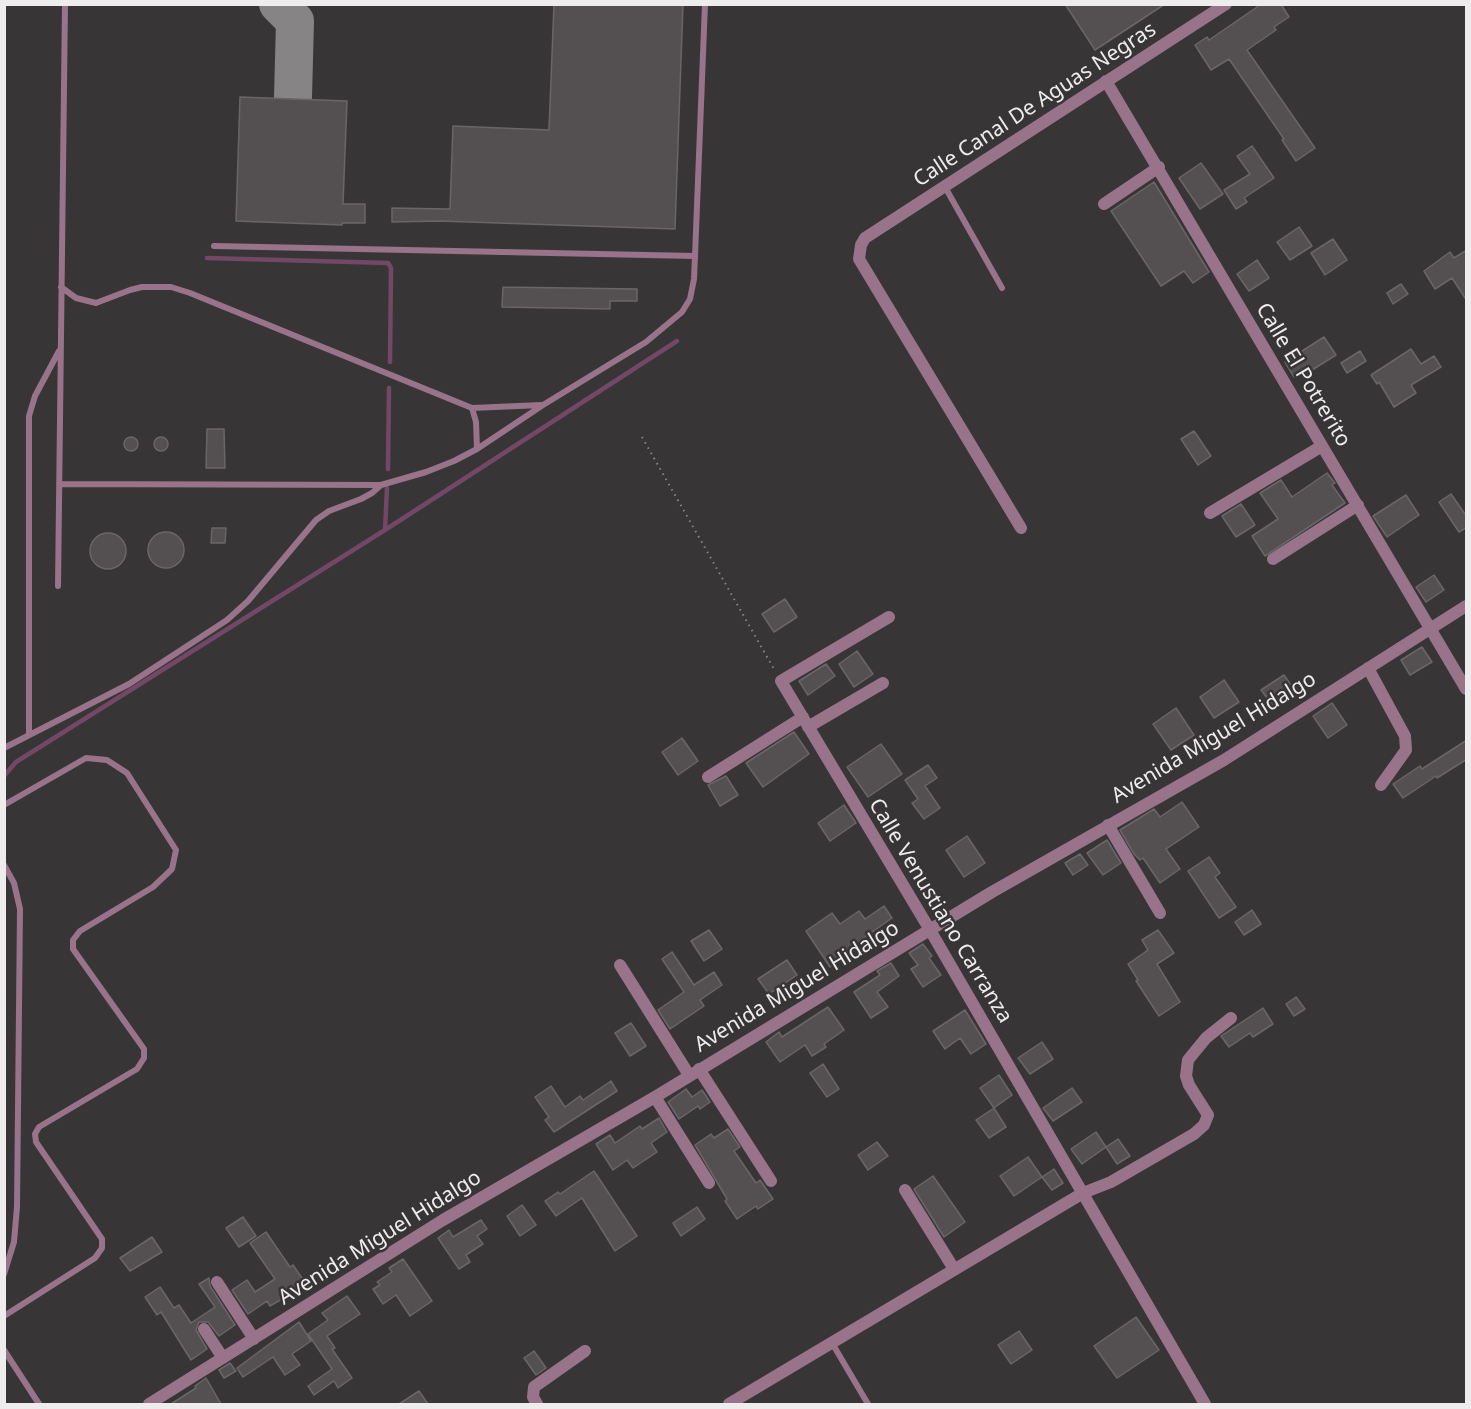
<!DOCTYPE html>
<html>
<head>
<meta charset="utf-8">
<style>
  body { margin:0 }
  #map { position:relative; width:1471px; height:1409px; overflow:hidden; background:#383536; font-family:"Noto Sans",sans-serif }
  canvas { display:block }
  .frame { position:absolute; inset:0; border:6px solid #eeeced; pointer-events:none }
</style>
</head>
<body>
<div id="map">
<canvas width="1471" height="1409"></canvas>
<div class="frame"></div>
</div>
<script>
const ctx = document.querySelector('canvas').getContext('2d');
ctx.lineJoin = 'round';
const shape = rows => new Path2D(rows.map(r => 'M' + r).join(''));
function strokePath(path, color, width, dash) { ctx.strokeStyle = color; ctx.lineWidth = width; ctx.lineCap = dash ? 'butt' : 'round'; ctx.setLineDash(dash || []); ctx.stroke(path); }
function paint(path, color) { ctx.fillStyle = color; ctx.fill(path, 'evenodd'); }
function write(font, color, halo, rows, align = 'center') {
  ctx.font = font + ' "Noto Sans",sans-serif'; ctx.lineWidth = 5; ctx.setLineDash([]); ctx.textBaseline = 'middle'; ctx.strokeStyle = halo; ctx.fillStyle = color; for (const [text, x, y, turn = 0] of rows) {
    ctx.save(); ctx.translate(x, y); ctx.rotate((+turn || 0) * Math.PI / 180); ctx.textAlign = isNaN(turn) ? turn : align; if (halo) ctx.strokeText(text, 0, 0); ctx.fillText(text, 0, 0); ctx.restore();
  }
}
const stream = shape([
  [207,258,388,263,391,268,390,362],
  [388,469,389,388],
  [385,530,387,488],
  [4,776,16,762,385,530,677,341]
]);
const taxiway = shape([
  [278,4,295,21,293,97]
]);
const building = shape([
  [554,4,683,4,675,229,439,221,392,222,392,208,450,209,453,126,549,130,554,4],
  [1065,4,1165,4,1095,50,1065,4],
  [1281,4,1289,17,1274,27,1276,30,1247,50,1315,148,1296,161,1282,140,1284,139,1229,59,1211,70,1195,45,1207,37,1209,40,1260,5,1281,4],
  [240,97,347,101,343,204,365,204,365,223,342,223,342,225,236,221,240,97],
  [1252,146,1274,178,1244,198,1247,202,1236,209,1224,190,1250,174,1237,156,1252,146],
  [1201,163,1223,194,1200,209,1179,178,1201,163],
  [1154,182,1209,272,1193,283,1184,271,1161,286,1111,211,1154,182],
  [1299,227,1312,246,1290,260,1277,242,1299,227],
  [1333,239,1347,260,1325,275,1311,253,1333,239],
  [1467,250,1467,301,1452,278,1435,289,1424,271,1450,252,1454,258,1467,250],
  [1257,260,1269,278,1249,291,1237,274,1257,260],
  [1401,284,1408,294,1393,304,1387,293,1401,284],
  [503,287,637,289,637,301,610,301,610,309,502,307,503,287],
  [1324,337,1336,355,1312,370,1310,367,1294,377,1285,362,1324,337],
  [1411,349,1421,364,1434,356,1441,367,1411,385,1416,393,1394,407,1379,382,1377,384,1371,375,1411,349],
  [1360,351,1366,361,1347,373,1341,363,1360,351],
  [207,429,224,429,225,468,206,468,207,429],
  [1194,431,1211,456,1198,465,1181,439,1194,431],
  '124 444a7 7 0 1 1 14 0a7 7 0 1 1-14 0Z',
  '154 444a7 7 0 1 1 14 0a7 7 0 1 1-14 0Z',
  [1327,473,1335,483,1332,485,1345,503,1265,556,1252,536,1278,519,1260,493,1281,480,1292,497,1327,473],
  [1451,494,1467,517,1467,527,1459,532,1439,502,1451,494],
  [1406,495,1419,515,1387,537,1373,516,1406,495],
  [1241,504,1255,525,1236,537,1222,516,1241,504],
  [212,528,226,528,225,543,211,543,212,528],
  '148 550a18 18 0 1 1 36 0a18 18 0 1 1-36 0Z',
  '90 551a18 18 0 1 1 36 0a18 18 0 1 1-36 0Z',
  [1434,575,1444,590,1426,602,1416,587,1434,575],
  [785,599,797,617,774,632,762,614,785,599],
  [1422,647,1432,662,1410,675,1401,660,1422,647],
  [857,651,873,674,854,687,839,664,857,651],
  [826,664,835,676,808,695,799,681,826,664],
  [1284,675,1295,691,1273,706,1261,690,1284,675],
  [1224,680,1239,702,1214,718,1200,697,1224,680],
  [1332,703,1347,725,1328,738,1313,716,1332,703],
  [1176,708,1194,735,1171,750,1153,724,1176,708],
  [794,732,809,754,763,787,746,763,794,732],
  [682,738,698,761,678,775,662,752,682,738],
  [1467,740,1467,759,1437,778,1436,776,1403,798,1393,784,1420,766,1422,769,1467,740],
  [881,744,902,774,868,797,847,767,881,744],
  [928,765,937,778,925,786,940,808,924,819,912,803,918,799,905,780,928,765],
  [726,776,738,795,720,806,708,785,726,776],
  [1182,802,1199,827,1166,849,1180,869,1160,883,1143,858,1140,860,1134,854,1120,830,1154,809,1160,817,1182,802],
  [844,805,856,823,830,841,818,823,844,805],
  [967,836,985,863,964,877,946,850,967,836],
  [1107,840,1121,863,1103,875,1087,853,1107,840],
  [1080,854,1088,865,1073,875,1065,863,1080,854],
  [1209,857,1220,873,1215,877,1236,907,1219,918,1188,871,1209,857],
  [884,906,892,918,854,945,857,949,830,967,806,931,832,913,840,924,859,911,865,919,884,906],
  [1252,910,1261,924,1244,935,1235,922,1252,910],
  [709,930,722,949,704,961,691,941,709,930],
  [1158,930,1174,953,1157,964,1180,1002,1159,1016,1136,981,1138,980,1128,964,1148,950,1142,940,1158,930],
  [923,944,932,956,929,958,941,975,923,987,911,969,918,965,909,953,923,944],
  [672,952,694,985,714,972,722,985,700,1000,704,1006,670,1029,658,1010,684,992,662,959,672,952],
  [787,960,797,975,769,994,758,979,787,960],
  [891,963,899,976,877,992,888,1007,871,1018,854,992,880,975,877,971,891,963],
  [1296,997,1305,1009,1294,1016,1286,1004,1296,997],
  [828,1007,844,1030,824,1044,826,1047,812,1056,805,1045,780,1062,766,1042,779,1032,782,1037,828,1007],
  [1263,1008,1273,1024,1253,1037,1250,1033,1229,1047,1221,1036,1263,1008],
  [965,1010,986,1044,971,1054,960,1038,945,1049,933,1031,965,1010],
  [631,1023,646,1046,630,1056,615,1033,631,1023],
  [1042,1042,1053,1059,1030,1074,1018,1058,1042,1042],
  [823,1064,839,1089,827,1097,810,1073,823,1064],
  [999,1075,1012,1095,994,1108,980,1088,999,1075],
  [611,1081,617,1091,554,1132,545,1120,549,1117,535,1097,551,1086,565,1107,580,1096,583,1100,611,1081],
  [1072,1088,1082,1102,1053,1121,1043,1108,1072,1088],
  [686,1089,692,1097,702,1090,710,1102,700,1109,698,1106,679,1119,668,1102,686,1089],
  [994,1108,1006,1127,989,1138,976,1120,994,1108],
  [659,1118,667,1132,651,1143,657,1152,633,1168,627,1160,613,1170,596,1144,610,1135,615,1143,640,1126,642,1129,659,1118],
  [728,1129,740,1147,734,1151,756,1183,760,1180,773,1199,758,1209,756,1206,737,1219,725,1201,727,1199,695,1145,711,1134,714,1138,728,1129],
  [1096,1132,1106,1147,1082,1164,1071,1149,1096,1132],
  [1118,1139,1130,1156,1117,1164,1106,1147,1118,1139],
  [877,1142,888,1156,868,1170,858,1155,877,1142],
  [1028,1157,1042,1177,1014,1196,1000,1176,1028,1157],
  [1054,1169,1063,1183,1052,1190,1042,1177,1054,1169],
  [594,1171,637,1236,615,1251,582,1198,556,1216,545,1201,558,1192,560,1194,594,1171],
  [933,1176,965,1222,944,1237,914,1189,933,1176],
  [522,1205,536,1225,520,1236,507,1216,522,1205],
  [697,1207,705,1219,681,1236,673,1223,697,1207],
  [243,1217,256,1236,239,1247,226,1228,243,1217],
  [481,1220,487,1229,477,1236,483,1244,466,1255,470,1262,459,1269,438,1238,449,1230,453,1237,481,1220],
  [266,1232,290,1267,293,1265,304,1281,280,1297,282,1299,270,1306,267,1301,248,1314,232,1290,247,1280,255,1292,275,1279,250,1243,266,1232],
  [152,1237,162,1252,130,1271,120,1258,152,1237],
  [403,1259,432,1301,410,1316,396,1295,383,1304,373,1289,380,1285,377,1282,392,1272,389,1268,403,1259],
  [209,1278,210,1286,235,1325,219,1336,208,1322,199,1322,196,1330,207,1349,191,1360,161,1312,157,1315,145,1297,160,1287,174,1308,179,1305,191,1323,215,1307,199,1284,209,1278],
  [347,1296,360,1314,327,1336,335,1348,332,1349,352,1378,338,1388,334,1381,314,1395,308,1386,332,1369,308,1334,328,1320,322,1313,347,1296],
  [1136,1317,1159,1350,1117,1378,1094,1346,1136,1317],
  [299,1322,311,1341,292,1354,300,1365,285,1375,273,1357,243,1377,237,1368,299,1322],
  [1019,1331,1032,1350,1011,1364,998,1345,1019,1331],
  [534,1351,546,1368,536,1375,524,1358,534,1351],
  [230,1363,236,1371,224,1378,219,1370,230,1363],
  [206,1378,221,1404,171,1404,196,1388,195,1386,206,1378],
  [419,1391,428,1404,399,1404,419,1391]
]);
const path = shape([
  [642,437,775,671]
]);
const lane = shape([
  [945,187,1002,288],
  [695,256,705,4],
  [61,287,76,298,96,303,130,290,142,287,171,287,190,293,472,408,476,422,477,449],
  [472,408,541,405],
  [60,484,381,485,426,472,454,461,477,449,543,405,646,342,682,312,690,299,694,279,695,256,214,246],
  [58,586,65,4],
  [29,734,29,416,35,396,59,351],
  [4,748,129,684,227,620,248,601,316,520,329,511,361,499,372,493,381,485],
  [4,805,86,758,107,760,127,773,176,850,172,869,153,887,80,931,73,940,73,949,144,1049,144,1058,137,1069,39,1127,35,1134,36,1142,102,1239,102,1248,95,1258,4,1316],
  [4,865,14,883,20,909,17,1207,14,1242,4,1274],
  [832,1343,868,1404],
  [4,1350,39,1404]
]);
const street = shape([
  [1106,81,1466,689],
  [1104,204,1159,167],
  [1210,513,1322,446],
  [1021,528,865,269,859,259,861,245,865,238,1226,4],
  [1273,559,1358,505],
  [889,617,781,681,930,930,1205,1404],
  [1368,668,1405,736,1406,750,1381,785],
  [808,727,883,683],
  [708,777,803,717],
  [1108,825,1160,913],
  [620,965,689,1075],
  [699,1069,771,1181],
  [655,1097,709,1183],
  [905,1190,954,1269],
  [217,1282,254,1339],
  [204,1329,223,1358],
  [149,1404,443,1220,655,1097,992,892,1224,760,1466,606],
  [537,1404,533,1397,534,1387,585,1351],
  [729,1404,1083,1193,1111,1182,1194,1134,1204,1125,1208,1115,1189,1085,1186,1076,1188,1060,1206,1038,1231,1018]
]);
const streetNames = [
  ["Calle Canal De Aguas Negras",1035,105,-33],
  ["Calle El Potrerito",1303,375,59],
  ["Avenida Miguel Hidalgo",1214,738,-31],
  ["Calle Venustiano Carranza",940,911,59],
  ["Avenida Miguel Hidalgo",797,987,-31],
  ["Avenida Miguel Hidalgo",380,1238,-32]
];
strokePath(stream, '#734867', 4.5);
strokePath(taxiway, '#868485', 38);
paint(building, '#545052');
strokePath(building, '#6a6668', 1.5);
strokePath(path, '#878485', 2, [1.5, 4.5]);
strokePath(lane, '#99738a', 6);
strokePath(street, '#99738a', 12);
write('21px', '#eeeced', '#383536', streetNames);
</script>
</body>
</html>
